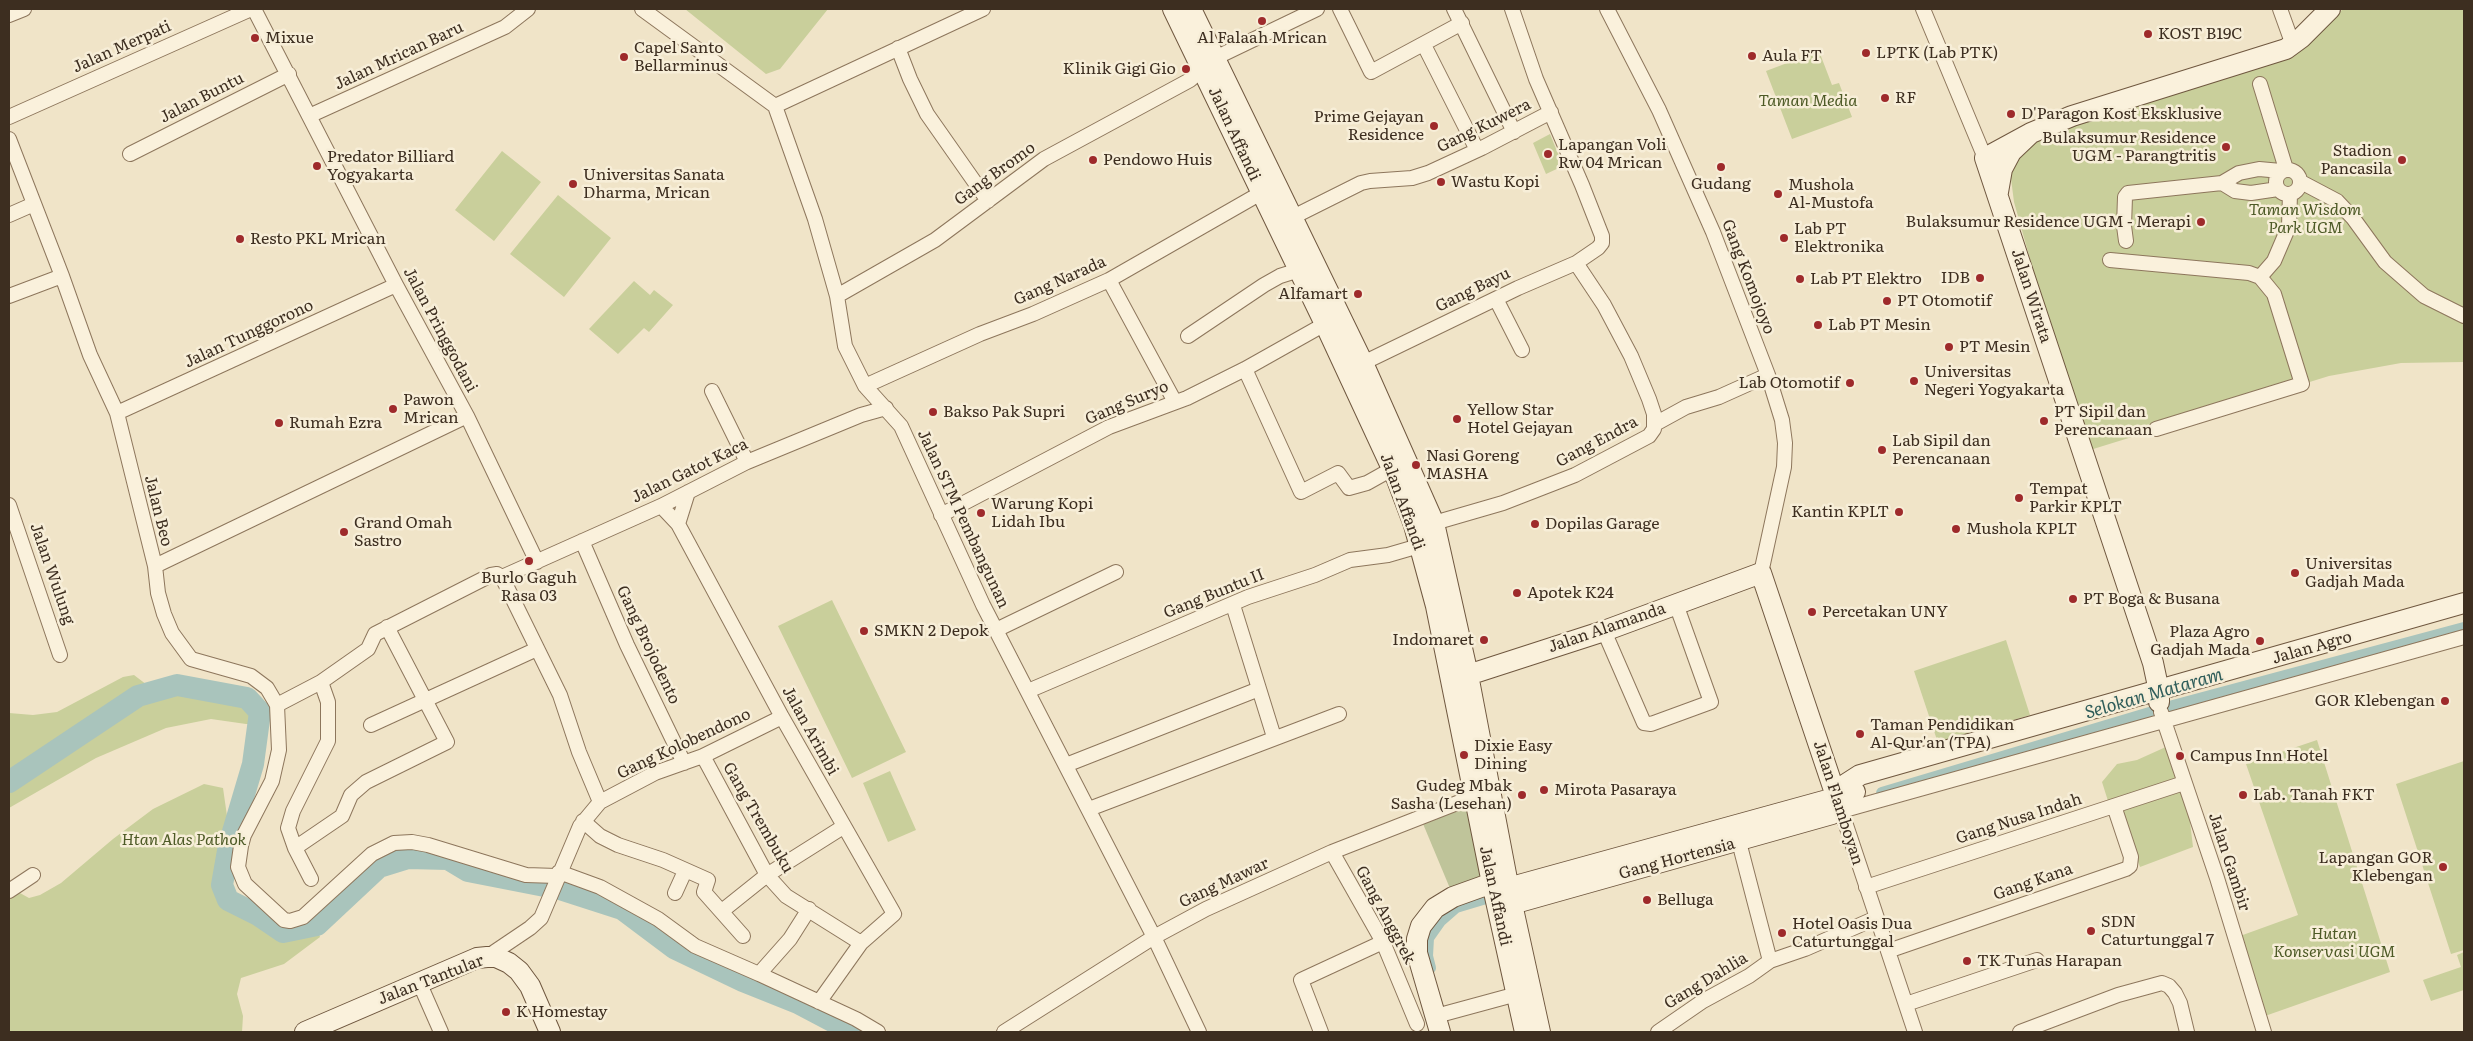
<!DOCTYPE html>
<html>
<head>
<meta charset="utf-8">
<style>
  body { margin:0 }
  #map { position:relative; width:2473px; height:1041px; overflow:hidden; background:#f0e4c8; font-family:Literata,serif }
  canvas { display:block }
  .frame { position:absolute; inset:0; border:10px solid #3d2e20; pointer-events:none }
</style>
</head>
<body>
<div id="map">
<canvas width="2473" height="1041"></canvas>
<div class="frame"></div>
</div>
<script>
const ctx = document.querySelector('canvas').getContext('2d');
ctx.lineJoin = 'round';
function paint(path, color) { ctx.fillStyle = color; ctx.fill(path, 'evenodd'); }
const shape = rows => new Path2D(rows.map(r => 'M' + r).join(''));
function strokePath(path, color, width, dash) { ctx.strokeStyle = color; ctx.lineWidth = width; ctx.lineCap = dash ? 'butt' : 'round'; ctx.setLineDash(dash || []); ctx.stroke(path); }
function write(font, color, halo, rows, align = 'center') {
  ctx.font = font + ' Literata,serif'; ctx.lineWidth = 5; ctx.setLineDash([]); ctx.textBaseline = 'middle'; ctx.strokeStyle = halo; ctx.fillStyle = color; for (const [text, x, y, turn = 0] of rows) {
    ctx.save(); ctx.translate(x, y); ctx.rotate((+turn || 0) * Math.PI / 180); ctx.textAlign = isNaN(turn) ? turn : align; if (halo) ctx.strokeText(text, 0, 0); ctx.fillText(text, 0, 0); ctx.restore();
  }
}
const green = shape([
  [685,9,828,9,780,69,766,74],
  [2343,9,2464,9,2464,362,2401,363,2329,376,2090,450,2037,284,2014,202,2010,171,2030,141,2327,24],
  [1819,51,1832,85,1839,83,1852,117,1792,139,1766,71],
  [1550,134,1563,166,1546,174,1533,143],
  [502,151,541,182,494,241,455,210],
  [558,195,611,238,564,297,510,254],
  [634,281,650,295,654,290,673,305,649,332,644,328,618,354,589,329],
  [832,600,906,752,852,778,778,626],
  [2006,640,2030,715,1938,743,1914,671],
  [134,675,151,688,189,684,258,700,267,708,270,719,258,724,246,724,211,719,166,728,96,758,9,808,9,713,33,715,57,712,123,677],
  [2317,740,2390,972,2265,1016,2240,936,2298,915,2246,764],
  [2168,746,2177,779,2108,801,2102,782,2117,764,2137,760],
  [2464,761,2464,950,2451,954,2396,784],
  [890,771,916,830,888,842,863,783],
  [204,784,223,788,227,816,226,845,219,885,226,902,257,918,282,935,317,928,320,937,284,964,241,978,237,994,243,1016,242,1032,9,1032,9,887,29,898,40,895,61,883,113,839,153,809],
  [2186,788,2193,847,2140,867,2119,810],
  [2464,952,2464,990,2431,1001,2423,980,2461,967,2457,955]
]);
const cemetery = shape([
  [1466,802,1487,891,1454,898,1421,819]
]);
const canal = shape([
  [1882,793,2173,706,2464,628],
  [1430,968,1427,956,1428,938,1440,921,1456,907,1486,898,1502,896]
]);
const river = shape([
  [9,782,138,696,177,685,247,698,260,712,253,764,229,845,222,885,228,900,258,915,283,932,317,925,379,867,408,858,448,859,468,871,560,889,622,909,674,948,743,981,798,1003,853,1032]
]);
const street = shape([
  [254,9,396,285,467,416,537,562],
  [642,9,775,106],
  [1340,9,1371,72,1462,23],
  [1454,9,1514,132],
  [1607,9,1659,110,1713,232,1768,375,1782,420,1785,443,1784,467,1761,573],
  [1923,9,1985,158],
  [2280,9,2293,45],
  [9,15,24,9],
  [1424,45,1477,150],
  [898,48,910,79,927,114,988,201],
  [2260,84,2286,169],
  [775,106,815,219,837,296,845,346,865,386,901,426,983,605,1154,937,1199,1032],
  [775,106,983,9],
  [309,116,505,27,528,9],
  [9,117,251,9],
  [9,139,62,276,90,355,117,413,155,566,158,593,164,614,172,633,191,659,251,676,267,688,277,705,279,750,272,781,244,835,241,846,238,867,245,884,284,920,290,921,303,917,372,854,394,843,412,842,428,845,526,875,557,876],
  [130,154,289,74],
  '2276 182a12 12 0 1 1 24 0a12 12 0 1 1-24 0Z',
  [2301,182,2337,201,2353,218,2385,262,2424,296,2464,316],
  [2222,183,2235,191,2251,193,2278,189],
  [9,215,34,204],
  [1293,217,1361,183,1370,181,1412,178,1428,173,1482,148,1551,112],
  [2126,241,2124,226,2125,197,2128,193,2222,183,2239,173,2259,169,2281,171],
  [2110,260,2249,273,2260,277,2274,294,2302,384,2156,429],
  [2260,277,2274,261,2289,226,2290,194],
  [1109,280,1175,402],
  [9,296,62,276],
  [837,296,935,240,1044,159,1190,80,1215,58,1317,9],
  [1496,299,1522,350],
  [1188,336,1264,285,1280,276,1299,270],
  [1363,363,1518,288,1576,263,1598,248,1602,243,1602,236,1582,185,1536,79,1512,9],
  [1245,369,1301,492,1338,473,1349,488,1367,483,1392,469],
  [865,386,980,334,1033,314,1109,280,1261,193],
  [712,391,747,462],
  [117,413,396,285],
  [1655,424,1686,407,1719,397,1768,375],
  [9,505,60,655],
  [661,506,678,524,782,717,893,912,894,914,861,943,819,1002],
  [941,515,1109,427,1187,398,1245,369,1325,324],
  [1434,523,1503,503,1575,475,1649,436,1654,429,1654,414,1649,399,1631,356,1604,305,1576,263],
  [678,524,688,492],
  [582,541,627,645,684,763],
  [155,566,467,416],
  [1233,605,1274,737],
  [996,630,1116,572],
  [1604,631,1644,723,1651,724,1711,702,1676,604],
  [1028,691,1248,597,1315,575,1350,560,1388,555,1419,546],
  [277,705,321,682],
  [2161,712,2217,878,2264,1032],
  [371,725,537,649],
  [703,756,767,875,786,896,861,943],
  [1066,765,1259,689],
  [600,802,655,773,703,756,782,717],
  [1839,804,1915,1032],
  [1089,809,1339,714],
  [1841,811,2464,637],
  [583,821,600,836,618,845,663,860,708,880,704,892,743,936],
  [295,848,342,816,351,795,366,782,447,742,387,627],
  [1332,852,1383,942,1417,1024],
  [559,872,600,887,658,919,695,946,759,974],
  [311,879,295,848,288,828,293,811,328,741,328,702,321,682,368,649,375,634,491,575,497,574,502,577,661,506,747,462,861,415,886,408],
  [1866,887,2184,783],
  [9,891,33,875],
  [675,893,685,871],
  [809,909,790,939,759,974,856,1019,878,1032],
  [722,911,767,875,843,827],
  [1888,951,2126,869,2130,866,2131,857,2114,806],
  [487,957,530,928,541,918,580,826,600,802,579,752,560,695,502,577],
  [1770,961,1805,949,1876,918],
  [419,982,441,1032],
  [1906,1004,2037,960],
  [1436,1016,1517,994],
  [1004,1032,1154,937,1206,909,1332,852,1475,796],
  [1321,1032,1301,980,1383,942],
  [1658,1032,1703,1001,1749,976,1770,961,1739,842],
  [2020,1032,2118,995,2162,983,2169,986,2175,993,2180,1003,2187,1032]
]);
const secondary = shape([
  [1173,9,1325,324,1396,477,1414,525,1436,606,1492,883,1525,1032],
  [1191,9,1363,363,1434,523,1468,675,1510,895,1540,1032],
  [2031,133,1985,158,2153,663,2159,691,2159,702],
  [1998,192,2002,169,2011,152,2031,133,2072,116,2286,49,2301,38,2330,9],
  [1468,675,1604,631,1761,573,1836,796],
  [1508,888,1831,799,1846,784,1860,775,2464,603],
  [1512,904,1832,814,1841,809,1855,792],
  [305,1032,477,958,487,957,496,957,509,963,519,971,530,986,550,1032],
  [1440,1032,1417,953,1417,939,1421,926,1435,908,1453,897,1492,883]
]);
const markers = [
  [1262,21,5,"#9e2a2b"],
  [2148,34,5,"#9e2a2b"],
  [255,38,5,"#9e2a2b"],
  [1866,53,5,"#9e2a2b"],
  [1752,56,5,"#9e2a2b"],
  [624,57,5,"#9e2a2b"],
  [1186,69,5,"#9e2a2b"],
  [1885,98,5,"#9e2a2b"],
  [2011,114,5,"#9e2a2b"],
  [1434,126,5,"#9e2a2b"],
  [2226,147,5,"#9e2a2b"],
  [1548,154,5,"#9e2a2b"],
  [1093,160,5,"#9e2a2b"],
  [2402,160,5,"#9e2a2b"],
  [317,166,5,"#9e2a2b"],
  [1721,167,5,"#9e2a2b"],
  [1441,182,5,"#9e2a2b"],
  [573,184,5,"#9e2a2b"],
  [1778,194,5,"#9e2a2b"],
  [2201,222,5,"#9e2a2b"],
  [1784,238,5,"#9e2a2b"],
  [240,239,5,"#9e2a2b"],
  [1980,278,5,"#9e2a2b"],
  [1800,279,5,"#9e2a2b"],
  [1358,294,5,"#9e2a2b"],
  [1887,301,5,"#9e2a2b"],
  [1818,325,5,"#9e2a2b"],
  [1949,347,5,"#9e2a2b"],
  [1914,381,5,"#9e2a2b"],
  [1850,383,5,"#9e2a2b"],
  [393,409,5,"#9e2a2b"],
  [933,412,5,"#9e2a2b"],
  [1457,419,5,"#9e2a2b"],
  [2044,421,5,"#9e2a2b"],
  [279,423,5,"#9e2a2b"],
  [1882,450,5,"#9e2a2b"],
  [1416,465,5,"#9e2a2b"],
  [2019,498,5,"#9e2a2b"],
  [1899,512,5,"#9e2a2b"],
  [981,513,5,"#9e2a2b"],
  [1535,524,5,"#9e2a2b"],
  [1956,529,5,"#9e2a2b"],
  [344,532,5,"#9e2a2b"],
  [529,561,5,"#9e2a2b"],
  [2295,573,5,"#9e2a2b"],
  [1517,593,5,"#9e2a2b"],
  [2073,599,5,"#9e2a2b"],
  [1812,612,5,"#9e2a2b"],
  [864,631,5,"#9e2a2b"],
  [1484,640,5,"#9e2a2b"],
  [2260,641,5,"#9e2a2b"],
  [2445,701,5,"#9e2a2b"],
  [1860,734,5,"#9e2a2b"],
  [1464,755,5,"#9e2a2b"],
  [2180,756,5,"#9e2a2b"],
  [1544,790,5,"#9e2a2b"],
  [1522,795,5,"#9e2a2b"],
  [2243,795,5,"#9e2a2b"],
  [2443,867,5,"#9e2a2b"],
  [1647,900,5,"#9e2a2b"],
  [2091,931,5,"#9e2a2b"],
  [1782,933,5,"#9e2a2b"],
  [1967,961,5,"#9e2a2b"],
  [506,1012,5,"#9e2a2b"]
];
const poiNames = [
  ["KOST B19C",2158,34],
  ["Mixue",265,38],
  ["Al Falaah Mrican",1262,38,"center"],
  ["Capel Santo",634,48],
  ["Bellarminus",634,66],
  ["LPTK (Lab PTK)",1876,53],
  ["Aula FT",1762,56],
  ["Klinik Gigi Gio",1176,69,"right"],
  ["RF",1895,98],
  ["D'Paragon Kost Eksklusive",2021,114],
  ["Prime Gejayan",1424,117,"right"],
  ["Residence",1424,135,"right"],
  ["Bulaksumur Residence",2216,138,"right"],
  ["UGM - Parangtritis",2216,156,"right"],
  ["Lapangan Voli",1558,145],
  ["Rw 04 Mrican",1558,163],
  ["Stadion",2392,151,"right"],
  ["Pancasila",2392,169,"right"],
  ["Predator Billiard",327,157],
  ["Yogyakarta",327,175],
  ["Pendowo Huis",1103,160],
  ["Universitas Sanata",583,175],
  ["Dharma, Mrican",583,193],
  ["Wastu Kopi",1451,182],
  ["Gudang",1721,184,"center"],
  ["Mushola",1788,185],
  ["Al-Mustofa",1788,203],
  ["Bulaksumur Residence UGM - Merapi",2191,222,"right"],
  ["Lab PT",1794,229],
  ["Elektronika",1794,247],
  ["Resto PKL Mrican",250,239],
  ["IDB",1970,278,"right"],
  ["Lab PT Elektro",1810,279],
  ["Alfamart",1348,294,"right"],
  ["PT Otomotif",1897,301],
  ["Lab PT Mesin",1828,325],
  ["PT Mesin",1959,347],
  ["Universitas",1924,372],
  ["Negeri Yogyakarta",1924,390],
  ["Lab Otomotif",1840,383,"right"],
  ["Pawon",403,400],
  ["Mrican",403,418],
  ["Yellow Star",1467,410],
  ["Hotel Gejayan",1467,428],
  ["Bakso Pak Supri",943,412],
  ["PT Sipil dan",2054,412],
  ["Perencanaan",2054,430],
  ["Rumah Ezra",289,423],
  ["Lab Sipil dan",1892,441],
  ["Perencanaan",1892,459],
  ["Nasi Goreng",1426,456],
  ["MASHA",1426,474],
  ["Tempat",2029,489],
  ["Parkir KPLT",2029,507],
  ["Warung Kopi",991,504],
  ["Lidah Ibu",991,522],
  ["Kantin KPLT",1889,512,"right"],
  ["Grand Omah",354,523],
  ["Sastro",354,541],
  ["Dopilas Garage",1545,524],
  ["Mushola KPLT",1966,529],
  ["Universitas",2305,564],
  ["Gadjah Mada",2305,582],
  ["Burlo Gaguh",529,578,"center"],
  ["Rasa 03",529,596,"center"],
  ["Apotek K24",1527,593],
  ["PT Boga & Busana",2083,599],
  ["Percetakan UNY",1822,612],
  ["SMKN 2 Depok",874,631],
  ["Plaza Agro",2250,632,"right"],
  ["Gadjah Mada",2250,650,"right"],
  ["Indomaret",1474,640,"right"],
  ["GOR Klebengan",2435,701,"right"],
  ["Taman Pendidikan",1870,725],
  ["Al-Qur'an (TPA)",1870,743],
  ["Dixie Easy",1474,746],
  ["Dining",1474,764],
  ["Campus Inn Hotel",2190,756],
  ["Gudeg Mbak",1512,786,"right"],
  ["Sasha (Lesehan)",1512,804,"right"],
  ["Mirota Pasaraya",1554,790],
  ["Lab. Tanah FKT",2253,795],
  ["Lapangan GOR",2433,858,"right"],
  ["Klebengan",2433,876,"right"],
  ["Belluga",1657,900],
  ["SDN",2101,922],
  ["Caturtunggal 7",2101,940],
  ["Hotel Oasis Dua",1792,924],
  ["Caturtunggal",1792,942],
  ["TK Tunas Harapan",1977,961],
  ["K Homestay",516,1012]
];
const streetNames = [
  ["Jalan Merpati",122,47,-24],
  ["Jalan Mrican Baru",399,56,-25],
  ["Jalan Buntu",202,98,-27],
  ["Gang Kuwera",1484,126,-26],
  ["Jalan Affandi",1234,134,65],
  ["Gang Bromo",995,174,-36],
  ["Gang Komojoyo",1748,277,69],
  ["Gang Narada",1060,281,-24],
  ["Gang Bayu",1473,290,-26],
  ["Jalan Wirata",2031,296,72],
  ["Jalan Pringgodani",440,330,62],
  ["Jalan Tunggorono",249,334,-25],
  ["Gang Suryo",1127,403,-23],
  ["Gang Endra",1597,442,-28],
  ["Jalan Gatot Kaca",690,471,-26],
  ["Jalan Affandi",1402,502,70],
  ["Jalan Beo",158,511,76],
  ["Jalan STM Pembangunan",963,519,65],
  ["Jalan Wulung",52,574,71],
  ["Gang Buntu II",1214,594,-22],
  ["Jalan Alamanda",1607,628,-19],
  ["Gang Brojodento",648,645,65],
  ["Jalan Agro",2312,648,-16],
  ["Jalan Arimbi",810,731,61],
  ["Gang Kolobendono",684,744,-25],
  ["Jalan Flamboyan",1838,803,72],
  ["Gang Trembuku",758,818,60],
  ["Gang Nusa Indah",2019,819,-18],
  ["Gang Hortensia",1677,859,-15],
  ["Jalan Gambir",2229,862,72],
  ["Gang Kana",2033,882,-19],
  ["Gang Mawar",1224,883,-25],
  ["Jalan Affandi",1495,896,78],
  ["Gang Anggrek",1385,915,62],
  ["Jalan Tantular",431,980,-21],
  ["Gang Dahlia",1706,981,-31]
];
const parkNames = [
  ["Taman Media",1808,101],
  ["Taman Wisdom",2305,210],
  ["Park UGM",2305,228],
  ["Htan Alas Pathok",184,840],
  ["Hutan",2334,934],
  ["Konservasi UGM",2334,952]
];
const waterNames = [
  ["Selokan Mataram",2154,694,-16]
];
paint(green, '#c9cf9b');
paint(cemetery, '#bfc49a');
strokePath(canal, '#a9c4bc', 12);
strokePath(river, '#a9c4bc', 22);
strokePath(street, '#8d765c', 16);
strokePath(secondary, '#6f573f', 22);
strokePath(street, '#faf1dc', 14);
strokePath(secondary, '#faf1dc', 20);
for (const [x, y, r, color] of markers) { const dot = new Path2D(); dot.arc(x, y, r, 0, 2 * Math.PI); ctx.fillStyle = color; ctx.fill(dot); strokePath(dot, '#f7eed8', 2); }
write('16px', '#3d2e20', '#f7eed8', poiNames, 'left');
write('16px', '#3d2e20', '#f7eed8', streetNames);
write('italic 16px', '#4d5a26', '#f7eed8', parkNames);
write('italic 18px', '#2f5d5a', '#f7eed8', waterNames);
</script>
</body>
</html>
